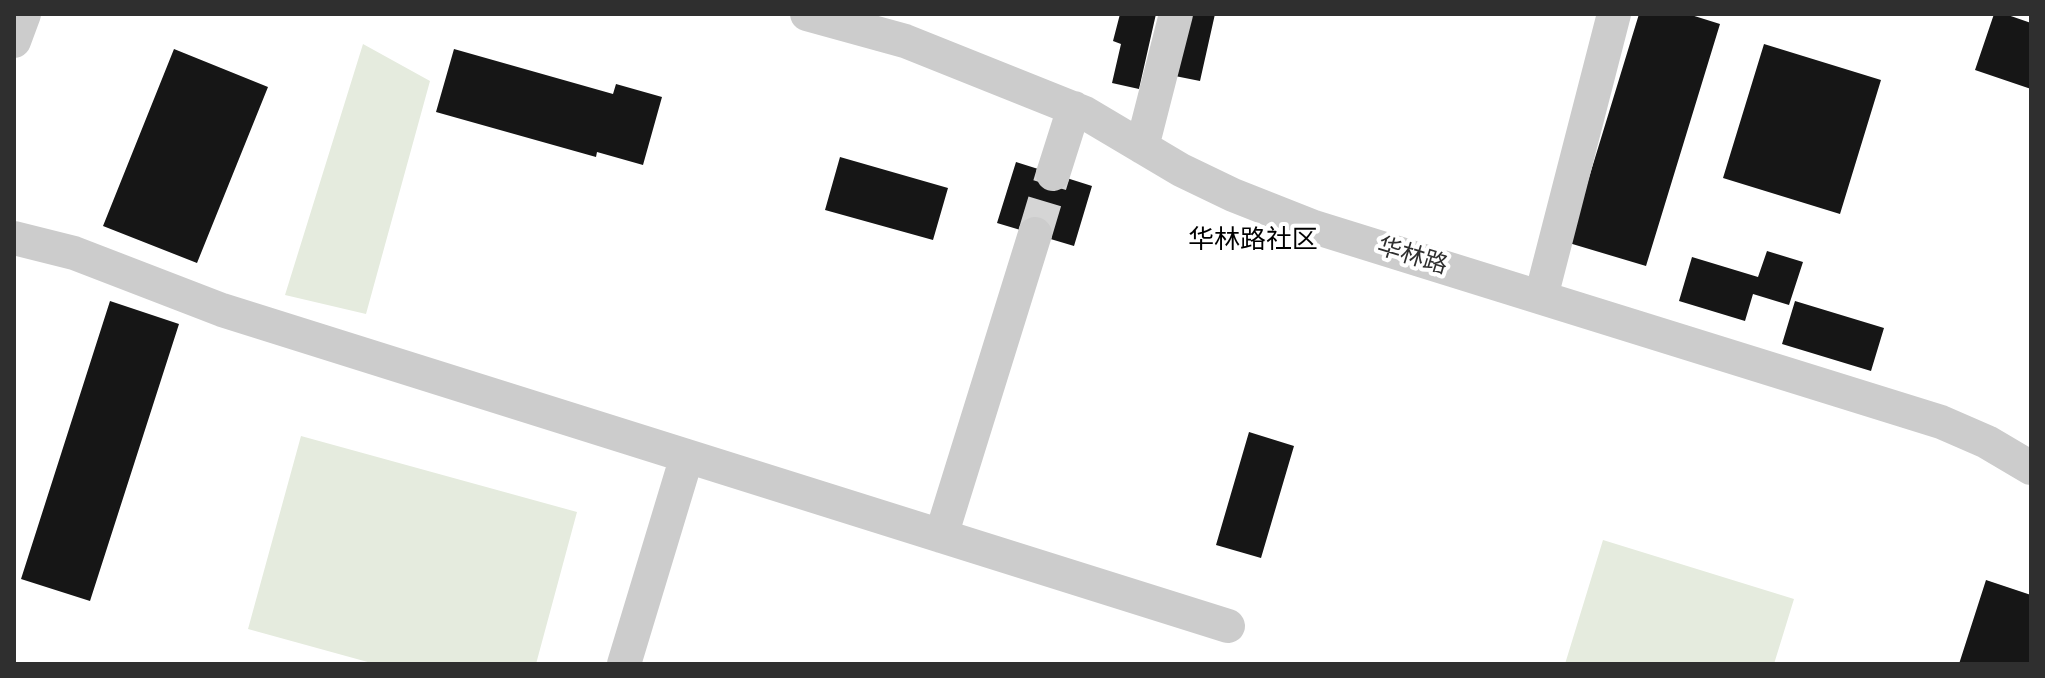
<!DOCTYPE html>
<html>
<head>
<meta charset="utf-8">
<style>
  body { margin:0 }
  #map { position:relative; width:2045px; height:678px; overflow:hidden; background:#fff; font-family:Signika,sans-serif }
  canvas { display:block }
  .frame { position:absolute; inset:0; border:16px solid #2f2f2f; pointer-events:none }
</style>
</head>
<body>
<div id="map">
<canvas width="2045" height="678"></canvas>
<div class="frame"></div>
</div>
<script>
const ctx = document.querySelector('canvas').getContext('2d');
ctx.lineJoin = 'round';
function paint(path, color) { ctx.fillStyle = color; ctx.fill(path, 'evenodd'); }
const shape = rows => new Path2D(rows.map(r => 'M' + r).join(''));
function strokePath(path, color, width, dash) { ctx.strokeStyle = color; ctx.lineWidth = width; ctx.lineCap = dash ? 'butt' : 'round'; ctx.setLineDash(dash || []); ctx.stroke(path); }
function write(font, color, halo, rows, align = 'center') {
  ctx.font = font + ' Signika,"Noto Sans SC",sans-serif'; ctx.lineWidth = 8; ctx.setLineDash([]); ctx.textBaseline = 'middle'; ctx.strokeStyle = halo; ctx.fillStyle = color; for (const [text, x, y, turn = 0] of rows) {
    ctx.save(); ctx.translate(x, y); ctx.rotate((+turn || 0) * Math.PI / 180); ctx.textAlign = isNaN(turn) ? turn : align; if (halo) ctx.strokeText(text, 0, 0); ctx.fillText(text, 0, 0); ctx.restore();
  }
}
const green = shape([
  [363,44,430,81,366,314,285,295],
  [301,436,577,512,536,664,375,664,248,629],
  [1603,540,1794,599,1774,664,1565,664]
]);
const building = shape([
  [1120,14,1156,14,1139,89,1112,83,1121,44,1113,41],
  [1189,14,1215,14,1200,81,1175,76],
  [1639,14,1688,14,1720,24,1646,266,1569,243],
  [1994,14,2005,14,2031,23,2031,89,1975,70],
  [1764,44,1881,80,1840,214,1723,178],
  [174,49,268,87,197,263,103,226],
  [454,49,613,94,616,84,662,97,643,165,597,152,596,157,436,112],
  [840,157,948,188,933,240,825,210],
  [1016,162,1092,186,1074,246,997,223],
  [1767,251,1803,262,1789,305,1753,294,1745,321,1679,301,1692,257,1758,277],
  [110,301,179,324,90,601,21,579],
  [1795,301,1884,328,1871,371,1782,344],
  [1249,432,1294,446,1261,558,1216,545],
  [1986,580,2031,595,2031,664,1959,664]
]);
const minorTunnel = shape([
  [1035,234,1053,174]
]);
const minor = shape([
  [807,14,905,41,1085,113,1181,170,1233,195,1314,227,1941,422,1987,442,2031,468],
  [14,41,24,14],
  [1142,147,1176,14],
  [1053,174,1074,108],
  [14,238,74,253,222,310,1228,626],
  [1541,297,1614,14],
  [941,536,1035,234],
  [624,664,687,456]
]);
const streetNames = [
  ["华林路",1412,257,17]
];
const neighbourhoodNames = [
  ["华林路社区",1253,241]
];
paint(green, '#e5ebde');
paint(building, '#161616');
strokePath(minorTunnel, '#d5d5d5', 34, [34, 17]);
strokePath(minor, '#ccc', 34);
write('24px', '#2f2f2f', '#fff', streetNames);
write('26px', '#000', '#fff', neighbourhoodNames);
</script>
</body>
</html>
